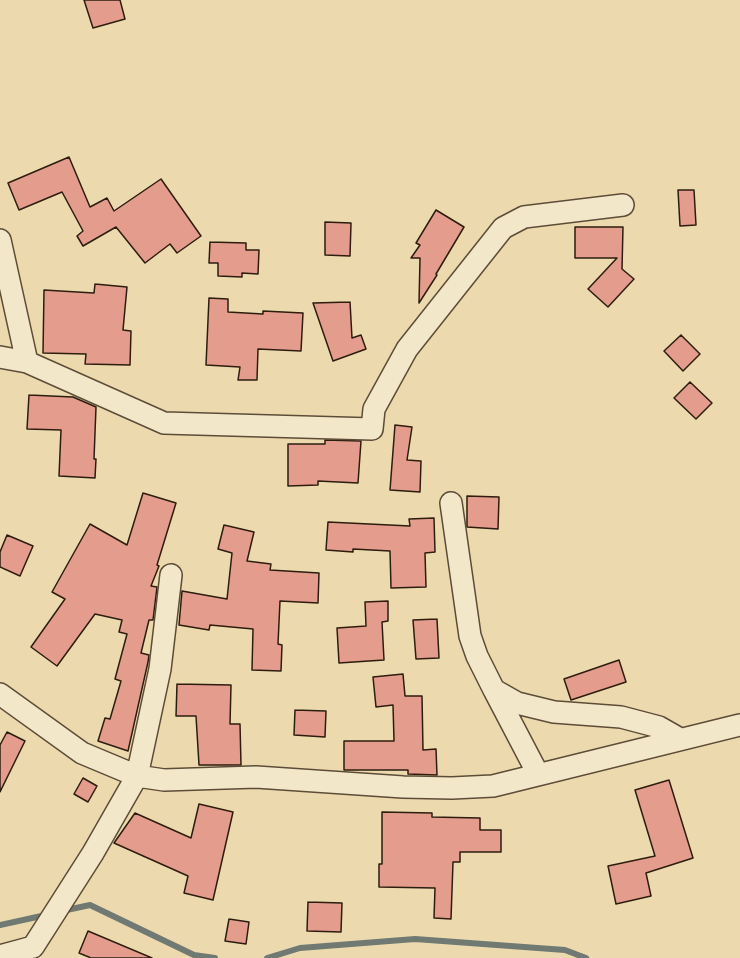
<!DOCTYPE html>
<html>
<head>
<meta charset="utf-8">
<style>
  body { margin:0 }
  canvas { display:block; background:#ecdaae }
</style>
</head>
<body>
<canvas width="740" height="958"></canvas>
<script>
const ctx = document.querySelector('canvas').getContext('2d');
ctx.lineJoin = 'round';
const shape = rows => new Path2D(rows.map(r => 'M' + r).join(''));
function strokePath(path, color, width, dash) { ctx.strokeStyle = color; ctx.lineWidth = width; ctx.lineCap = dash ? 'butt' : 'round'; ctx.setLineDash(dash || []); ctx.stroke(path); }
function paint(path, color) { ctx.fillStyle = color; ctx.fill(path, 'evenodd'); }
const stream = shape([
  [62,911,90,905,194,955,215,958],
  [0,925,46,915],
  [267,958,300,948,415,939,565,950,586,958]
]);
const building = shape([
  [84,0,120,0,125,19,93,28,84,0],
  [69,157,90,207,107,198,114,211,161,179,201,236,177,253,170,244,145,263,116,227,83,246,77,236,83,231,62,192,19,210,8,183,69,157],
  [678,190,694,190,696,225,680,226,678,190],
  [436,210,464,227,436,274,437,275,419,303,420,258,411,258,420,245,416,243,436,210],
  [325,222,351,223,350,256,325,255,325,222],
  [575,227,623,227,622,269,634,279,608,307,588,289,617,258,575,258,575,227],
  [210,242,246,243,246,250,259,250,258,274,242,273,242,277,218,276,218,263,209,263,210,242],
  [95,284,127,287,123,330,131,331,130,365,85,364,86,354,43,353,44,290,94,293,95,284],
  [209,298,228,299,228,312,263,314,263,311,303,313,301,351,258,349,257,380,238,380,240,367,206,365,209,298],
  [350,302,352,338,361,335,366,349,333,361,313,303,350,302],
  [681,335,700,354,683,371,664,351,681,335],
  [690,382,712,403,696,419,674,398,690,382],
  [29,395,73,397,96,407,94,459,96,459,95,478,59,476,61,430,27,429,29,395],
  [395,425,412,427,407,460,421,461,420,492,390,490,395,425],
  [325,440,361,441,358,483,318,481,318,485,288,486,288,444,325,444,325,440],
  [143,493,176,503,157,565,159,566,151,586,157,587,153,620,149,620,141,653,149,655,148,662,128,751,98,741,105,718,110,719,121,681,115,679,127,634,119,632,122,620,95,614,57,666,31,647,65,599,52,592,90,524,127,545,143,493],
  [467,496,499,497,498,529,467,527,467,496],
  [434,518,435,552,425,553,426,587,391,588,390,551,353,549,353,552,326,550,328,522,410,526,409,519,434,518],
  [224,525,254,532,247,561,271,564,270,570,319,573,318,603,280,601,278,644,282,645,281,671,252,670,253,629,210,625,209,630,179,625,182,591,227,599,232,553,218,549,224,525],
  [7,535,33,546,20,576,0,567,0,552,7,535],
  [388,601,388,621,382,622,384,660,339,663,337,628,366,626,365,602,388,601],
  [437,619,439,658,416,659,413,620,437,619],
  [619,660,626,682,571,700,564,679,619,660],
  [403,674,405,696,422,696,423,750,436,749,437,775,408,774,408,770,344,770,344,741,394,741,393,705,376,707,373,677,403,674],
  [177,684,231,685,230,724,240,724,241,765,199,765,196,716,176,716,177,684],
  [295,710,326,711,325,737,294,735,295,710],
  [7,732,25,741,0,792,0,745,7,732],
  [83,778,97,786,88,802,74,794,83,778],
  [669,780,693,858,646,873,651,896,616,904,608,866,655,856,635,790,669,780],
  [199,804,233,812,213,900,184,893,188,876,114,843,135,813,191,838,199,804],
  [382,812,432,813,432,817,480,818,480,830,501,830,501,852,460,852,460,862,453,862,451,919,434,918,435,888,379,887,379,864,382,864,382,812],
  [308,902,342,903,341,932,307,931,308,902],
  [229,919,249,922,246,944,225,941,229,919],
  [88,931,152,958,91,958,79,953,88,931]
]);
const minor = shape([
  [0,240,27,362],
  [0,357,27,362,164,423,372,429,374,409,407,349,503,228,524,217,623,205],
  [451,503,470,636,477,656,494,690,517,703,554,712,621,717,659,727,680,739],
  [494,690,538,774],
  [0,694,82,753,137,776,164,780,256,777,403,787,452,788,493,786,740,725],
  [0,956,33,947,93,853,137,776,160,669,171,575]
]);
strokePath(stream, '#707a73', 6);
paint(building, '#e49c8d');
strokePath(building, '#2d1d0f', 1.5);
strokePath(minor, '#5d4c37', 24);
strokePath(minor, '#f3e7ca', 21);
</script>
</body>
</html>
